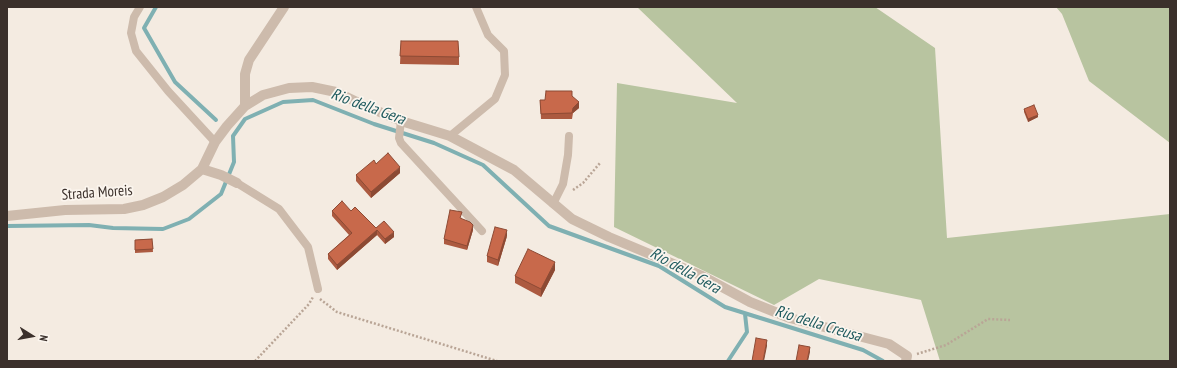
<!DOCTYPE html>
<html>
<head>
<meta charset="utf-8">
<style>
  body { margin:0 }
  #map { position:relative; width:1177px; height:368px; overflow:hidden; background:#f4ebe1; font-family:"PT Sans Narrow",sans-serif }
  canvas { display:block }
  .frame { position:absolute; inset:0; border:8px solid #3b302b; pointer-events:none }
  .north { position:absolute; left:12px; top:316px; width:40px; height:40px; -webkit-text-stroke:3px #fbf5ee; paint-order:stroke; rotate:101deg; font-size:11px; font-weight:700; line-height:16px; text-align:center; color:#3b302b }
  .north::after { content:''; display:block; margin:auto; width:14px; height:18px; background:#3b302b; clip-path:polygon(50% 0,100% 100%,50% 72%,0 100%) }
</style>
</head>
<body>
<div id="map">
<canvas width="1177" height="368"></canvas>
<div class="frame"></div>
<div class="north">N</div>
</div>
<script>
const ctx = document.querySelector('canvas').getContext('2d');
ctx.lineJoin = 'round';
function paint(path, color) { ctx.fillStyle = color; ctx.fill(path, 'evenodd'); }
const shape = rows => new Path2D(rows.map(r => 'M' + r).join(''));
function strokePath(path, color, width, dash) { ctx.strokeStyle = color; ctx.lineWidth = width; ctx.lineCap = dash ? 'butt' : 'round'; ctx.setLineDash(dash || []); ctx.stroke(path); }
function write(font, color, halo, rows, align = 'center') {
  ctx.font = font + ' "PT Sans Narrow",sans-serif'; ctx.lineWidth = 3.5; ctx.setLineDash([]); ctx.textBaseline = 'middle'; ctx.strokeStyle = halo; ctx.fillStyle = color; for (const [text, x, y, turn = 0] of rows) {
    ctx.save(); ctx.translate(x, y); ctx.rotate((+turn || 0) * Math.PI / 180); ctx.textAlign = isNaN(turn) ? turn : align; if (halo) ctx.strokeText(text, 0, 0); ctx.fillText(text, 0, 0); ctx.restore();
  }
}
const green = shape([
  [637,7,875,7,935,48,947,238,1170,214,1170,361,940,361,921,300,819,279,774,305,614,227,617,83,737,103],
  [1056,7,1170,7,1170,143,1089,81,1062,14]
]);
const stream = shape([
  [156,7,144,28,175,82,216,120],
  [7,226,89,225,113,228,163,229,189,219,221,194,234,162,233,136,245,119,283,102,313,100,374,124,434,143,483,165,549,226,659,266,725,307,863,350,883,361],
  [728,361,747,332,745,314]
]);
const path = shape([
  [573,190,583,183,600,163],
  [320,299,337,312,497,361],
  [917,354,946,345,988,319,1010,320],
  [255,361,309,304,313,297]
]);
const service = shape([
  [140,7,134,17,131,33,136,51,168,91,215,142],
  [401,121,399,138,401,143,482,231],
  [450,136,495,99,505,75,504,51,488,35,476,7],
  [237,183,279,209,308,247,318,289],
  [553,204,563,184,568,155,569,136]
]);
const minor = shape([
  [245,106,245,74,249,60,284,7],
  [202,169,221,175,237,183],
  [7,216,65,210,124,209,143,205,163,197,183,185,202,169,215,142,227,126,245,106,263,95,289,88,312,87,336,92,361,104,401,121,450,136,514,170,572,219,609,237,700,275,750,302,790,318,889,344,907,356,906,361]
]);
const wall = shape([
  [401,41,459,57,459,65,400,64],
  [572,96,579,108,573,113,572,119,541,119,540,100,545,100],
  [1024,109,1038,117,1028,122,1024,112],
  [376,164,400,173,371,198,356,181,356,175],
  [332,211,351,211,376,228,394,237,385,244,377,235,337,270,328,259,328,254,349,235,332,216],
  [462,217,461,219,473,230,467,250,444,244,444,239],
  [507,236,498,266,487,262,487,256],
  [152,239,153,252,135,253,135,240],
  [555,270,541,297,515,283,515,276]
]);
const shadedWall = shape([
  [579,102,579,108,573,113,573,108],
  [1038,115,1038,117,1028,122,1028,119],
  [400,167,400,173,371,198,371,192],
  [473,225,473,230,467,250,467,246],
  [377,230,377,235,337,270,337,265],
  [507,230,507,236,498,266,498,260],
  [394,232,394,237,385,244,385,239],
  [555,262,555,270,541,297,541,289],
  [767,340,767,346,764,361,763,361],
  [810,347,810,352,808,361,807,361]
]);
const building = shape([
  [401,41,458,41,459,57,400,56,401,41],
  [546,91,572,91,572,96,579,102,573,108,572,113,541,114,540,100,545,100,546,91],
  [1034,105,1038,115,1028,119,1024,109,1034,105],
  [388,153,400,167,371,192,356,175,374,160,376,164,388,153],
  [342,201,351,211,355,207,376,228,384,221,394,232,385,239,377,230,337,265,328,254,352,233,332,211,342,201],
  [450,210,462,212,460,218,470,222,473,225,467,246,444,239,450,210],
  [495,227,507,230,498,260,487,256,495,227],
  [152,239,153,249,135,250,135,240,152,239],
  [528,249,555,262,541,289,515,276,528,249],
  [756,338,767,340,763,361,752,361,756,338],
  [799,345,810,347,807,361,796,361,799,345]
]);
const streetNames = [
  ["Strada Moreis",97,193,-4]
];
const waterNames = [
  ["Rio della Gera",368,107,20],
  ["Rio della Gera",685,271,29],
  ["Rio della Creusa",818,324,17]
];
paint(green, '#b8c4a0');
strokePath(stream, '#7fb0b2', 4);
strokePath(path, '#b9a596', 2.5, [2, 2]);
strokePath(service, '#cdbbac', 8);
strokePath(minor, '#cdbbac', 10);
paint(wall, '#ac5a40');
paint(shadedWall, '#8c4a34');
paint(building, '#c8694b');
strokePath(building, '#8c4a34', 1);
write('15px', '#3b302b', '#fbf5ee', streetNames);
write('italic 16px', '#1f5a5e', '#fbf5ee', waterNames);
</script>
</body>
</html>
